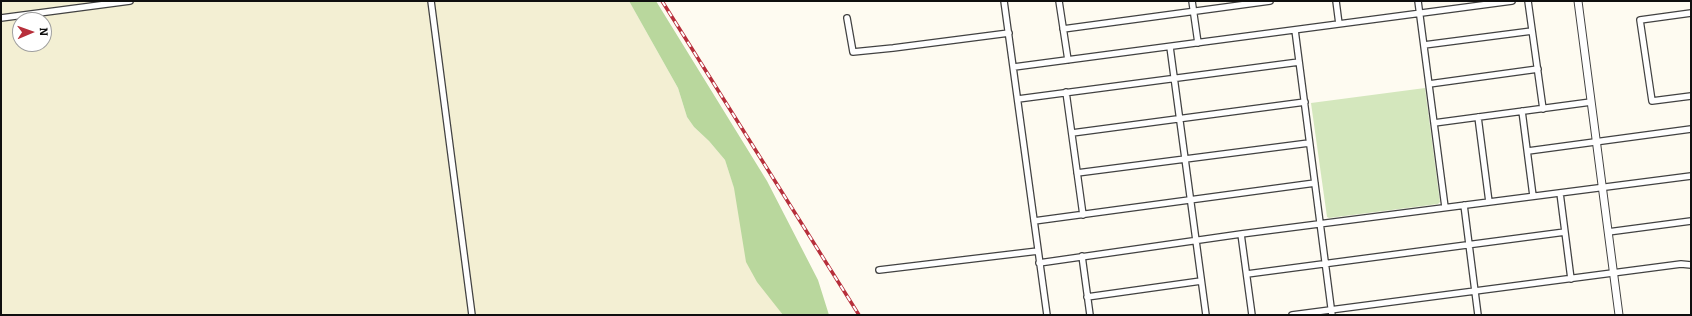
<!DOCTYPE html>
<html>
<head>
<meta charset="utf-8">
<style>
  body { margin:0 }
  #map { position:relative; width:1692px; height:316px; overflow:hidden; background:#fefbf1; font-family:Bitter,serif }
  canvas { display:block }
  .frame { position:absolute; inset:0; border:2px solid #0f0f0f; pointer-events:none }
  .north { position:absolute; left:12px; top:12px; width:40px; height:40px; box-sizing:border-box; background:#fff; border:1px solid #9f9f9f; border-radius:50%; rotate:88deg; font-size:11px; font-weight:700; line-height:16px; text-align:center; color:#0f0f0f }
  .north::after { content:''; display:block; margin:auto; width:14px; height:18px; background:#b72f3b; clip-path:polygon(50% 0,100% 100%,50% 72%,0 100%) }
</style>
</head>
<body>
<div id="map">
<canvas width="1692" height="316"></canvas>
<div class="frame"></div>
<div class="north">N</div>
</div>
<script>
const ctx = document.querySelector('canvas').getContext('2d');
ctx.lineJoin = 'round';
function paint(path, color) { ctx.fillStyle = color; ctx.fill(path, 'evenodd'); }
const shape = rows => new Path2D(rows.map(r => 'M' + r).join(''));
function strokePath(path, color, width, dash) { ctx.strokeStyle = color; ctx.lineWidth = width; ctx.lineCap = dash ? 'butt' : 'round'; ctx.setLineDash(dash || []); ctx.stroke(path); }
const farmland = shape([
  [1,1,629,1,678,88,687,117,694,127,709,141,725,160,771,298,783,315,1,315],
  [20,20,44,20,44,44,20,44]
]);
const green = shape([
  [1425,88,1440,202,1438,204,1329,218,1327,217,1311,103]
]);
const forest = shape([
  [629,1,656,1,767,181,818,280,829,315,783,315,757,282,746,262,734,188,725,160,709,141,694,127,687,117,678,88]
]);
const minor = shape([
  [431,1,472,315],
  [1004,1,1047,315],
  [1059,1,1068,60],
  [1192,1,1198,43],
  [1336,1,1339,24],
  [1418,1,1445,207],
  [1528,1,1543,109],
  [1691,13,1640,20,1652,101,1691,96],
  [1,18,130,1],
  [847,18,853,52,893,48,1009,33],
  [1063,29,1270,1],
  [1295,30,1332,315],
  [1424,45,1532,31],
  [1170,47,1206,315],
  [1014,67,1512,1],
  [1429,84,1538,69],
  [1066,92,1083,215],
  [1018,99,1299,62],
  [1522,111,1533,196],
  [1478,117,1489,202],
  [1434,123,1591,102],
  [1072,133,1305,102],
  [1528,151,1691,129],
  [1077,173,1309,143],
  [1560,193,1571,279],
  [1464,205,1478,315],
  [1034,221,1315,183],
  [1608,232,1691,221],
  [1241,234,1252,315],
  [1082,256,1090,315],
  [1039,263,1241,234,1691,176],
  [879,270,1038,251],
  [1247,274,1565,232],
  [1087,297,1201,281],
  [1292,315,1681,264,1691,265]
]);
const tertiary = shape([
  [1578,1,1619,315]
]);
const rail = shape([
  [662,1,859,315]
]);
paint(farmland, '#f3efd3');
paint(green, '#d4e7bd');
paint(forest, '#b9d79d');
strokePath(minor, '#424242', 8);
strokePath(tertiary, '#424242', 9);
strokePath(minor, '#fff', 5.5);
strokePath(tertiary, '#fff', 7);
strokePath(rail, '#b72f3b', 3.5);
strokePath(rail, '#fff', 2, [6]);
</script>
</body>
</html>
